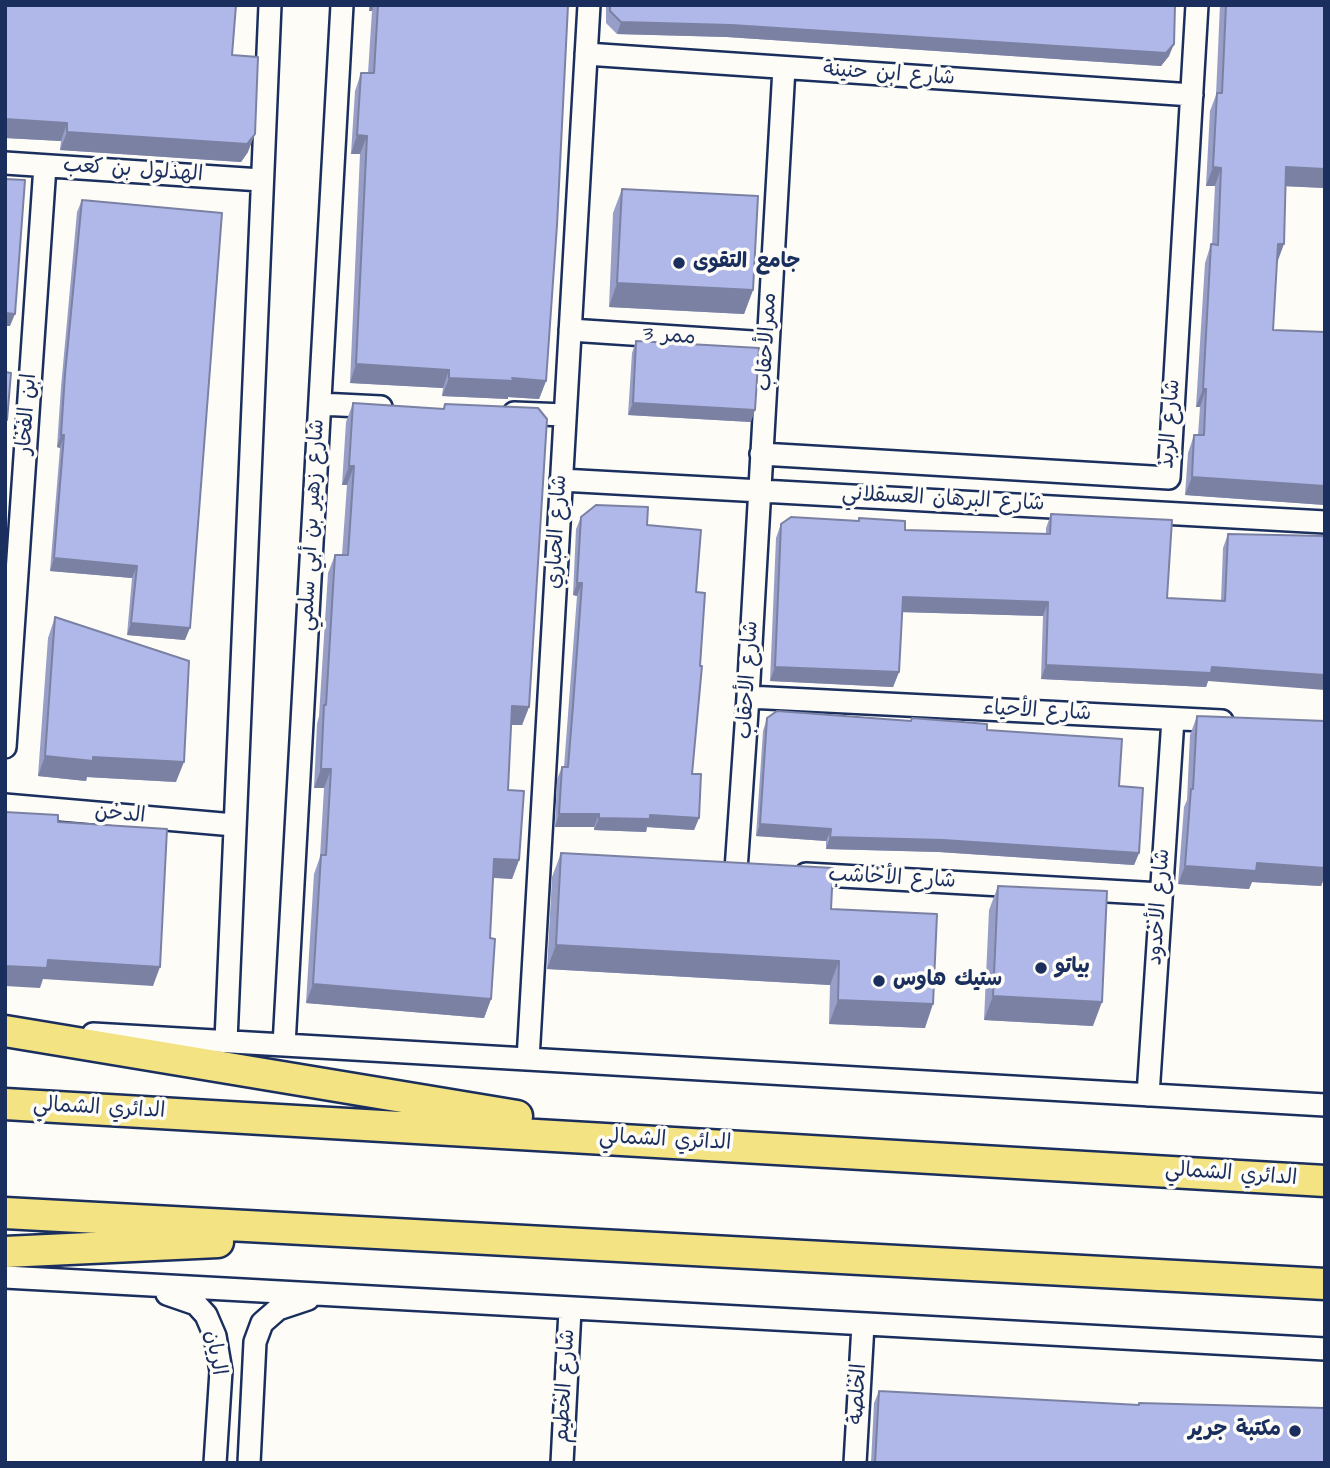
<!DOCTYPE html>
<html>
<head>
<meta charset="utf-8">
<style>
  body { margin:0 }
  #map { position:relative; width:1330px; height:1468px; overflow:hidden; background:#fdfcf7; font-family:"Architects Daughter",sans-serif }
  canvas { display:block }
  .frame { position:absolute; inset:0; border:7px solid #1b2f5e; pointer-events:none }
</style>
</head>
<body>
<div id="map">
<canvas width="1330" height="1468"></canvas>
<div class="frame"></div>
</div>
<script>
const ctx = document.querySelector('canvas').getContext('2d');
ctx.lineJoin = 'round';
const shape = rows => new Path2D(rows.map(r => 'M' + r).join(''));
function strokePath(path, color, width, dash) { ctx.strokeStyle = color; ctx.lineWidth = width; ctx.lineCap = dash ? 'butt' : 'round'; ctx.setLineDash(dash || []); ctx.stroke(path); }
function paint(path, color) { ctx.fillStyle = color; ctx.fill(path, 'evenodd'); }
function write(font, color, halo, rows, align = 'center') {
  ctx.font = font + ' "Architects Daughter","Playpen Sans Arabic",sans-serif'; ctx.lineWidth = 7; ctx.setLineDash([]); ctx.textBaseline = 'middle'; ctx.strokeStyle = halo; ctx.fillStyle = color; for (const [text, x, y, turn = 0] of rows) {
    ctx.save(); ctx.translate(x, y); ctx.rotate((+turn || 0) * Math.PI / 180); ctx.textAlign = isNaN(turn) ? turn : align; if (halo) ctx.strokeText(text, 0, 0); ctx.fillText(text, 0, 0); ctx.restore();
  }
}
const minor = shape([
  [586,54,1192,95],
  [5,163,261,180],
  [570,330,768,343],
  [320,404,381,407],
  [514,413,565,415],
  [761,454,1169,478,1197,5],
  [561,480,1325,522],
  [748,697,1222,721],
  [5,747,45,166],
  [5,805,234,825],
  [736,870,748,697,784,68],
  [806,874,1161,894],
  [93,1034,1325,1105],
  [226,1041,270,5],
  [284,1045,342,5],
  [528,1059,589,5],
  [1148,1095,1173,719],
  [5,1277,1325,1349],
  [167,1294,196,1304,206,1315,215,1336,221,1371,215,1463],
  [249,1463,255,1342,262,1323,278,1309,308,1299],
  [562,1463,570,1310],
  [855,1463,863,1325]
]);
const highway = shape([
  [5,1031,517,1116],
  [5,1104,1325,1181],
  [5,1213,1325,1284],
  [5,1252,218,1242]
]);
const wall = shape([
  [369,5,568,5,546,381,539,399,508,397,508,399,442,396,443,388,350,383,360,154,351,154,355,91,361,73,368,73,372,11,369,11],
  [606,5,1175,5,1169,56,1161,66,727,37,617,34,606,23],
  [1220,5,1325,5,1325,188,1286,186,1277,263,1273,330,1325,332,1325,505,1185,495,1188,453,1194,435,1198,435,1200,407,1196,407,1205,263,1211,244,1212,245,1215,186,1206,186,1210,111,1216,95],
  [232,55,248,152,241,162,60,150,61,141,5,138],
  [622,189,753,290,744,314,609,307,613,213],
  [82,200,185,640,127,635,132,578,50,571,60,448,57,447,61,387,77,212],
  [636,341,751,422,628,415,632,353],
  [353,403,443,409,445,404,529,707,522,725,511,725,508,790,519,860,512,879,493,878,490,938,491,999,484,1018,306,1003,314,874,320,857,324,788,314,788,317,724,319,716,328,573,335,555,342,555,347,485,342,485,346,422],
  [1051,514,1167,598,1221,601,1223,548,1228,534,1325,536,1208,681,1206,687,1041,679,1043,616,902,612,899,672,893,687,770,681,776,538,781,524,858,521,859,518,905,530,1046,534,1046,528],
  [581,517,647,525,696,592,692,774,699,818,694,830,647,827,646,832,594,830,594,827,555,827,557,779,562,767,564,767,577,596,573,595,576,529],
  [55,617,176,782,87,777,86,781,38,776,48,638],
  [1197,716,1325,721,1325,876,1321,886,1252,882,1249,889,1178,884,1184,807,1187,800,1190,735],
  [767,718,911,721,912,718,987,730,1119,786,1139,853,1134,865,939,852,826,849,826,841,756,836,763,731],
  [561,853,831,909,925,1028,829,1024,830,985,547,969,552,877],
  [998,886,1093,1026,984,1020,989,910],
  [879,1391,1138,1405,1139,1403,1325,1463,871,1463,874,1403]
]);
const shadedWall = shape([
  [371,5,374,5,372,11,369,11],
  [621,22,731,25,1174,44,1169,56,1161,66,727,37,617,34],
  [5,119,67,123,61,141,5,138],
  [67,132,255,134,248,152,241,162,60,150],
  [357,135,367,136,360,154,351,154],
  [1213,167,1221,168,1215,186,1206,186],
  [1286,167,1325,169,1325,188,1280,186],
  [1278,244,1284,244,1277,263],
  [617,283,753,290,744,314,609,307],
  [5,313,15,314,10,326,5,326],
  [356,364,449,370,443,388,350,383],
  [449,378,512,378,546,381,539,399,508,397,508,399,442,396],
  [1203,389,1206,389,1200,407,1196,407],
  [633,403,755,410,751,422,628,415],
  [61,435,64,435,60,448,57,447],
  [349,466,354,466,347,485,342,485],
  [1192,477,1325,486,1325,505,1185,495],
  [54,558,137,566,132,578,50,571],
  [577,583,582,583,577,596,573,595],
  [903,597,1048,602,1043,616,897,612],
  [131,623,190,628,185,640,127,635],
  [1046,665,1212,667,1325,675,1325,690,1208,681,1206,687,1041,679],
  [775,667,899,672,893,687,770,681],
  [512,706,529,707,522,725,505,725],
  [45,756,93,757,184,762,176,782,87,777,86,781,38,776],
  [321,769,331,769,324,788,314,788],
  [559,814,599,814,594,827,555,827],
  [650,815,699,818,694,830,647,827,646,832,594,830,599,818],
  [760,824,831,829,826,841,756,836],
  [830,837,943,840,1139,853,1134,865,939,852,826,849],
  [494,859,519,860,512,879,487,877],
  [1257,863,1325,868,1325,876,1321,886,1252,882,1249,889,1178,884,1185,866],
  [556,945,839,961,830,985,547,969],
  [48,960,160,967,153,986,43,979,40,988,5,986,5,966],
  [313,984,491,999,484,1018,306,1003],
  [993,996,1102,1002,1093,1026,984,1020],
  [838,1000,933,1004,925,1028,829,1024]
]);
const building = shape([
  [5,5,236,5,232,55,258,57,255,134,247,144,67,132,67,123,5,119,5,5],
  [378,5,568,5,557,225,546,381,512,378,514,381,449,378,449,370,356,364,367,136,357,135,361,73,374,73,378,5],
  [610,5,1175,5,1174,44,1166,53,731,25,621,22,610,11,610,5],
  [1226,5,1325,5,1325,169,1286,167,1284,244,1278,244,1273,330,1325,332,1325,486,1192,477,1194,435,1204,435,1206,389,1203,389,1211,244,1218,245,1221,168,1213,167,1217,93,1222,93,1226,5],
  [5,179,25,180,15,314,5,313,5,179],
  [622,189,758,196,753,290,617,283,622,189],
  [82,200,222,213,190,628,131,623,137,566,54,558,64,435,61,435,65,374,82,200],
  [636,341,759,348,755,410,633,403,636,341],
  [5,372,11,373,7,420,5,420,5,372],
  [353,403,444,409,445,404,538,408,547,419,529,707,512,706,508,790,524,791,519,860,494,859,490,938,495,939,491,999,313,984,321,855,326,855,331,769,321,769,324,705,326,705,335,555,348,555,354,466,349,466,353,403],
  [596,505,648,507,647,525,701,530,696,592,705,593,700,666,702,666,692,774,701,774,699,818,650,815,650,819,599,818,599,814,559,814,562,767,568,767,573,706,582,583,577,583,581,517,596,505],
  [1051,514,1172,520,1167,598,1225,601,1228,534,1325,536,1325,675,1212,667,1211,673,1046,665,1048,602,903,597,899,672,775,667,781,524,791,517,859,521,859,518,905,521,905,530,1050,534,1051,514],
  [55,617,189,661,184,762,93,757,93,761,45,756,55,617],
  [777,711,911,721,912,718,987,724,987,730,1122,739,1119,786,1143,788,1139,853,943,840,830,837,831,829,760,824,767,718,777,711],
  [1197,716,1325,721,1325,868,1257,863,1256,871,1185,866,1191,789,1193,789,1197,716],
  [5,812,58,815,58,822,167,829,160,967,48,960,47,968,5,966,5,812],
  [561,853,833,868,831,909,937,914,933,1004,838,1000,839,961,556,945,561,853],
  [998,886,1107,891,1102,1002,993,996,998,886],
  [879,1391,1139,1405,1139,1403,1325,1408,1325,1463,875,1463,879,1391]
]);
const markers = [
  [679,263,7,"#1b2f5e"],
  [1041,968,7,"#1b2f5e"],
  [879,981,7,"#1b2f5e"],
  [1295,1431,7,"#1b2f5e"]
];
const streetNames = [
  ["شارع ابن حنينة",889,75,4],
  ["الهذلول بن كعب",133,171,4],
  ["ممر 3",669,337,4],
  ["ممرالأحقاب",768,342,-87],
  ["ابن الفخار",28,414,-86],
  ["شارع الربذ",1171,424,-86],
  ["شارع البرهان العسقلاني",943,500,3],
  ["شارع زهير بن أبي سلمي",313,525,-87],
  ["شارع الحباري",558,532,-87],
  ["شارع الأحقاب",749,680,-87],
  ["شارع الأحياء",1037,712,3],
  ["الدخن",120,815,5],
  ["شارع الأخاشب",892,879,3],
  ["شارع الأخدود",1160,907,-86],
  ["الدائري الشمالي",99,1109,3],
  ["الدائري الشمالي",665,1141,3],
  ["الدائري الشمالي",1231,1175,4],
  ["الريان",214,1353,80],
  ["شارع الخطيم",566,1386,-87],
  ["الخلصة",859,1394,-87]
];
const poiNames = [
  ["جامع التقوى",693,263],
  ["بياتو",1055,968],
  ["ستيك هاوس",893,981],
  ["مكتبة جرير",1281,1431,"right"]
];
strokePath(minor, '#1b2f5e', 26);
strokePath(highway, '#1b2f5e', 35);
strokePath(minor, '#fdfcf7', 21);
strokePath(highway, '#f4e382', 30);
paint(wall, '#979ec8');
paint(shadedWall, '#7b81a3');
paint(building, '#b0b8e9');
strokePath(building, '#7b81a3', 2);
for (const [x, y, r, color] of markers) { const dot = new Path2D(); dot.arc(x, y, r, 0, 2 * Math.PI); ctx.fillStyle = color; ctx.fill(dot); strokePath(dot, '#fdfcf7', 2.5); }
write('21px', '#1b2f5e', '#fdfcf7', streetNames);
write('bold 21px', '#1b2f5e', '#fdfcf7', poiNames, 'left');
</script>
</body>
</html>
